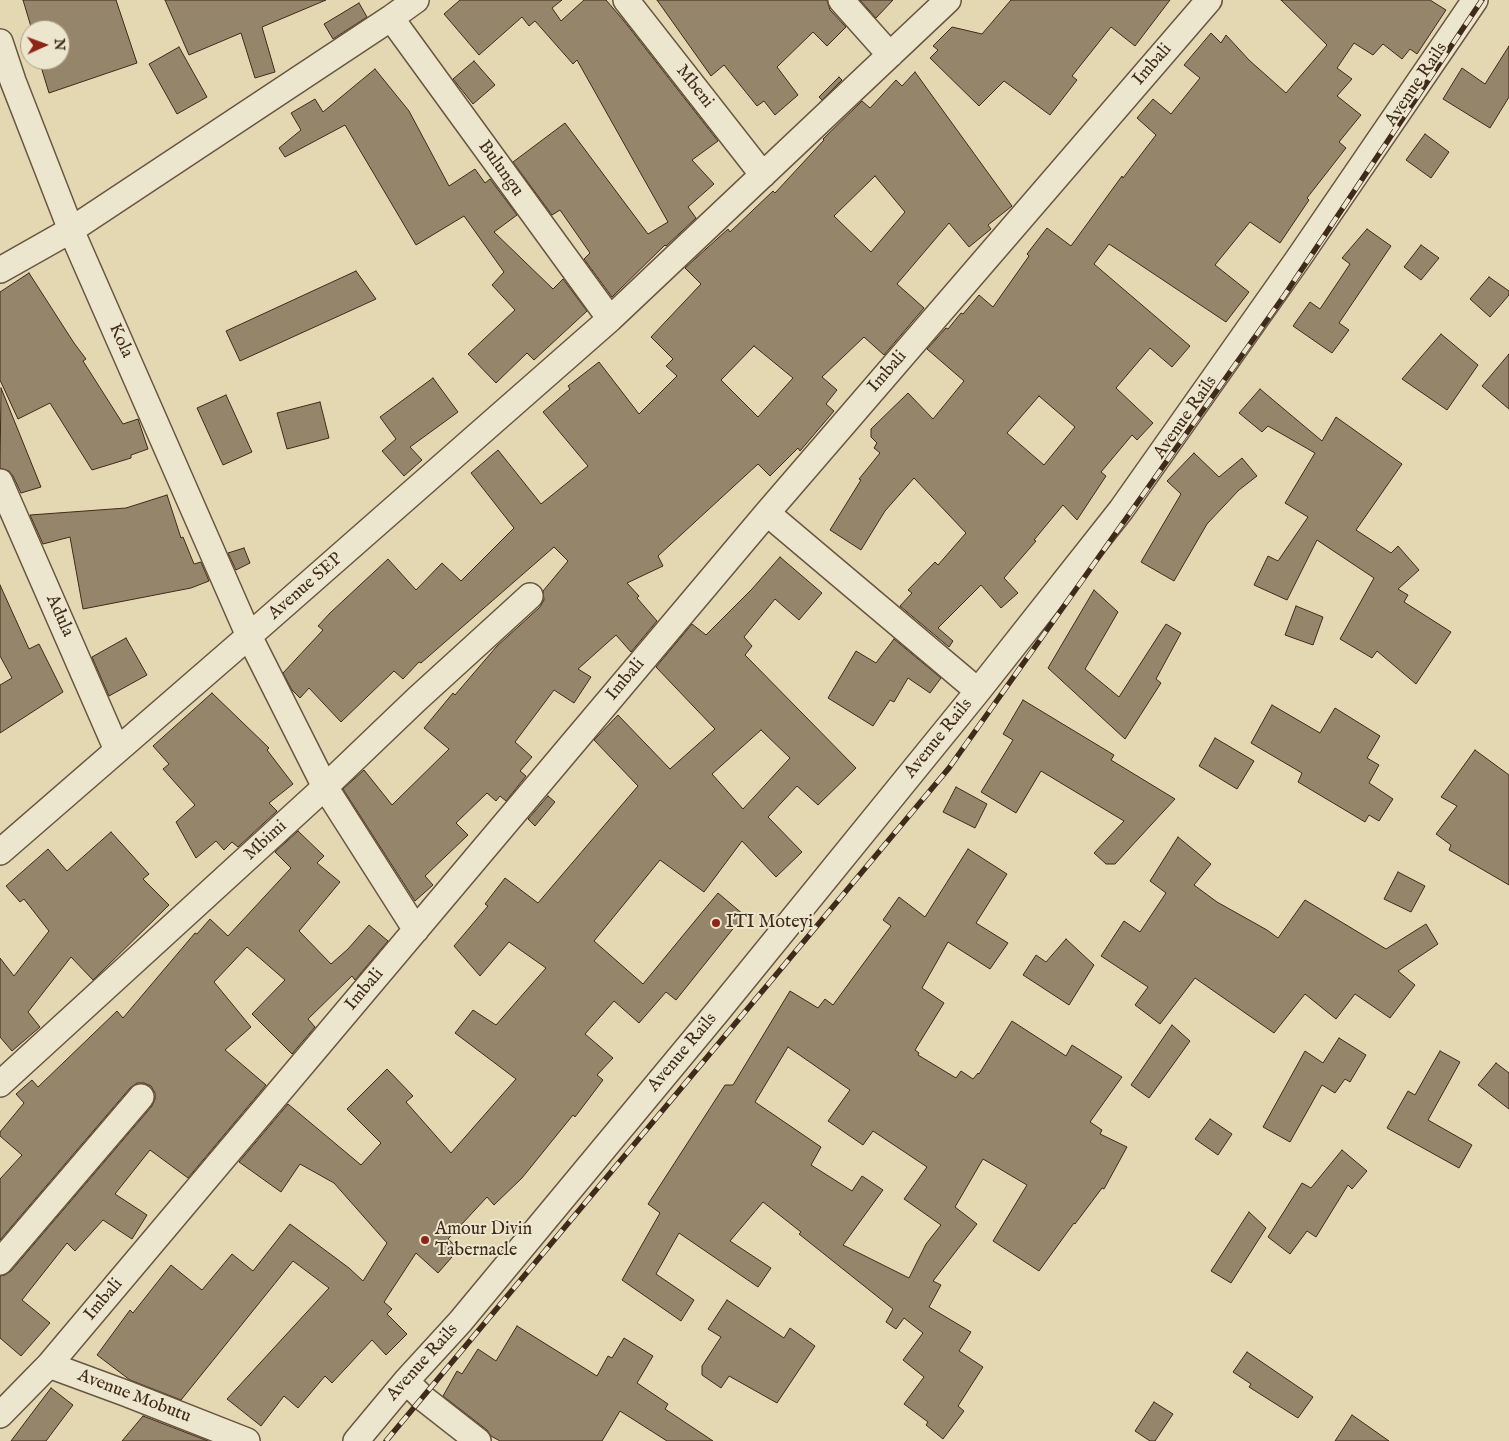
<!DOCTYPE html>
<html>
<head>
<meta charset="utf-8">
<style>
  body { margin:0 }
  #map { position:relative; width:1509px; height:1441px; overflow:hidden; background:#e4d8b3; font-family:"IM FELL English",serif }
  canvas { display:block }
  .north { position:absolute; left:20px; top:20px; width:50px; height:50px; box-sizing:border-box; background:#ede6ce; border:1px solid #a89b86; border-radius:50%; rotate:88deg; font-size:14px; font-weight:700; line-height:20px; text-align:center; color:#402b1b }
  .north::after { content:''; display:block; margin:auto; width:18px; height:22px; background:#8f2418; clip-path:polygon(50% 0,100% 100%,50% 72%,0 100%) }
</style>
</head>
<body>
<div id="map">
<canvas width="1509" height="1441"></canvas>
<div class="north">N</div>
</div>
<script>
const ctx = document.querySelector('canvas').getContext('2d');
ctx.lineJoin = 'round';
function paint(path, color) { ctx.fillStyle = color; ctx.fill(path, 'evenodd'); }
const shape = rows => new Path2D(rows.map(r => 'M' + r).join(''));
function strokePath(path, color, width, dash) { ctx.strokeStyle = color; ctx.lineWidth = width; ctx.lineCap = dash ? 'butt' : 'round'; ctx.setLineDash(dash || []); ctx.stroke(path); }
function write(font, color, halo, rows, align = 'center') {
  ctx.font = font + ' "IM FELL English",serif'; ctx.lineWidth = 4; ctx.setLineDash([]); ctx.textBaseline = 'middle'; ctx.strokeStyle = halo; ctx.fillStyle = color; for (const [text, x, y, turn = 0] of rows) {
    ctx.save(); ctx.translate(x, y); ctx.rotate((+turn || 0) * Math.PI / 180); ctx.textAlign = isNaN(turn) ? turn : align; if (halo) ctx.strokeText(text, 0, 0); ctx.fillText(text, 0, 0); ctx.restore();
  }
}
const building = shape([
  [23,0,116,0,137,63,49,93,39,60,60,60,60,30,32,30,23,0],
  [165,0,326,0,262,27,275,72,255,78,241,33,189,55,165,0],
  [460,0,562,0,552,8,561,21,584,0,606,0,624,21,718,141,692,160,714,184,688,207,696,218,666,246,665,245,612,297,584,259,590,253,560,210,552,215,513,162,565,123,648,234,668,222,577,60,573,64,535,21,529,26,522,17,479,55,444,14,460,0],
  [657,0,827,0,830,10,846,27,827,46,813,32,777,67,798,95,775,115,764,101,757,106,724,65,711,76,657,0],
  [860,0,893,0,876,18,860,0],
  [1011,0,1170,0,1135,46,1111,27,1072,76,1077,80,1050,115,1004,81,979,106,930,58,938,50,933,46,952,27,982,34,1011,0],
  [1281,0,1430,0,1446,10,1417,54,1410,49,1402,59,1383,44,1373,55,1354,43,1337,68,1352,79,1337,96,1361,115,1339,142,1346,148,1307,198,1309,200,1280,243,1250,222,1215,265,1249,292,1226,322,1109,244,1094,264,1190,346,1172,367,1150,348,1116,388,1153,423,1137,440,1132,435,1101,472,1106,476,1077,520,1063,505,1034,540,1036,541,1004,578,1018,593,1001,608,981,585,938,628,953,641,949,647,900,606,912,593,908,590,935,562,938,565,966,533,914,478,885,511,861,550,830,530,861,480,859,479,880,453,874,448,877,443,871,437,871,429,908,393,933,419,964,381,927,349,946,328,948,329,961,313,963,314,979,295,993,307,1029,256,1027,254,1047,228,1071,246,1122,176,1123,178,1156,135,1137,118,1153,99,1171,114,1200,78,1184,65,1211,33,1221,43,1226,35,1249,60,1286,93,1327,45,1281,0],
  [1039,396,1075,427,1044,465,1007,433,1039,396],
  [359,3,367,17,333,39,324,24,359,3],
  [1509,46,1509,97,1490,128,1443,99,1462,68,1485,84,1509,46],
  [179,47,207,97,177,114,149,64,179,47],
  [474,61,495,85,473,104,453,79,474,61],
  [375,69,409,111,449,186,475,169,485,183,490,179,517,215,494,232,553,289,563,279,587,311,534,360,527,353,496,383,468,354,515,310,492,285,504,272,464,216,416,245,345,125,285,157,279,148,301,130,291,113,315,99,323,112,375,69],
  [915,72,1012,206,988,225,991,229,969,247,949,223,897,284,924,308,884,355,864,337,822,377,837,390,826,404,834,411,800,451,798,448,770,476,758,464,658,556,663,566,627,583,639,596,637,598,657,621,631,652,616,635,578,669,591,677,574,703,554,690,515,742,532,757,520,771,526,776,506,801,500,796,496,801,487,793,456,823,468,835,425,876,433,885,415,901,343,789,364,770,392,805,449,749,424,728,453,693,455,695,497,646,540,607,544,600,543,591,568,561,554,547,421,663,419,662,403,679,394,671,341,722,309,688,300,698,292,690,283,673,323,630,318,626,330,613,388,559,416,590,442,563,461,581,514,528,471,473,498,450,541,504,588,466,543,412,570,389,568,386,599,362,639,414,677,376,666,366,673,359,651,337,701,284,685,268,728,229,730,232,773,191,775,193,824,140,823,139,862,101,870,108,896,80,902,86,915,72],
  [875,176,905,212,871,252,834,216,875,176],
  [754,346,793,378,758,417,721,380,754,346],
  [839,77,842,80,822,100,819,97,839,77],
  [1425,134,1449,152,1431,178,1406,160,1425,134],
  [1367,229,1391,246,1339,323,1349,330,1332,353,1293,326,1310,302,1320,309,1350,264,1342,258,1367,229],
  [1421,245,1439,258,1421,280,1404,267,1421,245],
  [356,271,376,299,240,361,226,331,356,271],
  [29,273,74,343,86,359,83,361,123,424,138,419,148,449,131,455,131,458,92,470,50,403,18,419,0,380,0,292,29,273],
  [1489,277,1509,291,1509,295,1490,317,1470,299,1489,277],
  [1441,334,1478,365,1447,410,1402,379,1441,334],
  [1509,354,1509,409,1482,386,1509,354],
  [433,378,458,412,410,447,422,460,404,476,382,451,396,439,380,417,433,378],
  [1,388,41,487,21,493,13,476,9,471,0,468,1,388],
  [1260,389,1322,441,1336,417,1402,464,1356,530,1391,553,1398,546,1419,570,1398,589,1408,595,1404,602,1451,632,1416,684,1377,651,1372,658,1340,639,1374,578,1317,540,1287,600,1254,585,1268,556,1278,561,1308,517,1285,503,1315,453,1268,426,1262,432,1239,413,1260,389],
  [226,395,252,452,223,465,197,408,226,395],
  [320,402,329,438,287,449,277,413,320,402],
  [1194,453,1219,477,1242,458,1257,476,1239,490,1207,524,1174,581,1141,562,1181,494,1167,481,1194,453],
  [167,495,181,538,183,537,194,564,201,562,209,581,191,588,83,609,70,537,43,544,30,515,126,508,167,495],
  [244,548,250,563,236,570,228,553,244,548],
  [780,557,822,593,799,620,775,599,744,637,752,646,745,655,856,768,818,805,797,786,768,817,802,852,776,877,742,841,704,892,660,860,594,941,643,984,718,893,744,915,676,1000,666,992,639,1023,614,1001,585,1034,613,1058,597,1075,603,1080,575,1117,573,1115,522,1178,494,1205,487,1197,448,1239,459,1249,438,1273,416,1253,384,1302,392,1309,387,1314,407,1334,386,1355,372,1340,332,1383,325,1376,298,1408,284,1396,261,1426,227,1399,329,1288,293,1261,181,1400,130,1380,97,1355,130,1310,133,1313,171,1265,202,1290,232,1254,253,1271,290,1224,349,1268,363,1281,387,1243,334,1183,300,1164,281,1192,239,1162,288,1104,361,1165,381,1143,347,1109,387,1069,413,1096,406,1102,451,1153,516,1079,455,1033,473,1010,496,1025,546,968,509,942,480,976,454,946,488,906,485,904,505,878,538,903,638,786,594,740,618,715,670,769,715,729,656,667,692,624,706,635,752,589,780,557],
  [761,730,790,758,743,809,712,774,761,730],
  [0,585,29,649,39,644,63,692,0,733,0,685,12,678,0,656,0,585],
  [1094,590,1118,612,1085,669,1119,697,1166,624,1181,633,1156,679,1161,683,1125,739,1048,668,1094,590],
  [1296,606,1323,617,1313,645,1285,635,1296,606],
  [126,638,147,675,109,696,92,657,126,638],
  [894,639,941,678,930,693,908,678,894,702,890,700,873,726,828,698,856,651,876,663,894,639],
  [212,693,269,748,267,750,293,784,269,803,277,811,238,847,232,842,224,850,216,841,196,858,176,822,195,805,163,769,169,764,153,746,212,693],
  [1023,700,1114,755,1111,760,1175,799,1115,864,1106,864,1094,853,1124,821,1041,771,1016,813,981,792,1013,740,1003,734,1023,700],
  [1272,705,1320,733,1335,708,1380,736,1367,758,1379,765,1369,783,1393,799,1379,821,1369,815,1365,822,1298,782,1302,773,1251,743,1272,705],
  [1215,738,1254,761,1237,789,1199,766,1215,738],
  [1475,750,1509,775,1509,885,1449,850,1451,845,1436,834,1457,806,1441,797,1475,750],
  [956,787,987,804,975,828,943,812,956,787],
  [548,796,555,802,535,826,528,819,548,796],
  [298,831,324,856,317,863,340,882,299,931,331,964,348,949,369,925,388,941,355,980,352,976,308,1019,315,1027,292,1054,252,1014,285,980,247,947,214,982,251,1027,225,1050,266,1085,188,1178,150,1150,115,1194,147,1215,132,1239,103,1220,75,1251,67,1243,22,1300,50,1323,21,1356,0,1338,0,1276,5,1275,11,1271,152,1106,155,1099,155,1093,151,1086,144,1083,137,1083,130,1088,0,1240,0,1179,22,1155,0,1136,0,1132,24,1103,16,1094,32,1080,38,1087,117,1011,123,1018,195,933,197,934,210,919,228,936,291,868,275,852,298,831],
  [111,832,149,874,143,879,169,905,93,980,71,957,28,1012,40,1027,12,1051,0,1037,0,958,14,976,49,931,24,899,20,902,6,886,48,849,67,871,111,832],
  [1178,837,1211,864,1194,885,1217,902,1267,930,1278,938,1305,900,1386,949,1426,924,1438,944,1398,971,1415,985,1390,1018,1355,994,1336,1019,1305,994,1274,1033,1195,978,1160,1024,1135,1005,1148,987,1101,956,1124,921,1140,932,1166,893,1150,881,1178,837],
  [968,849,1007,874,976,923,1008,943,990,969,948,942,922,988,944,1003,915,1050,919,1053,918,1055,956,1078,961,1071,973,1079,978,1073,979,1074,1012,1021,1066,1056,1072,1045,1122,1077,1090,1122,1102,1130,1100,1134,1127,1147,1104,1189,1102,1188,1075,1224,1074,1223,1039,1271,993,1241,1027,1185,983,1159,955,1207,977,1224,933,1281,941,1285,929,1307,971,1332,959,1351,983,1367,958,1406,964,1411,943,1439,926,1425,928,1422,904,1404,924,1377,903,1360,923,1333,904,1318,896,1329,886,1322,893,1309,799,1234,801,1232,763,1202,730,1241,771,1268,758,1287,679,1233,656,1274,694,1300,681,1321,622,1280,660,1213,648,1204,725,1085,733,1085,790,991,818,1008,825,999,833,1005,891,926,883,920,899,897,925,917,968,849],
  [788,1047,850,1090,828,1121,863,1145,873,1131,927,1167,904,1199,941,1225,926,1244,909,1278,843,1245,883,1190,862,1176,852,1191,811,1165,821,1147,755,1102,788,1047],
  [1398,872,1425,886,1411,912,1384,899,1398,872],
  [1066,939,1094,965,1069,1005,1023,975,1036,955,1046,962,1066,939],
  [1172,1025,1190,1041,1149,1098,1131,1085,1172,1025],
  [1339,1038,1366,1055,1350,1082,1345,1079,1335,1093,1322,1085,1290,1142,1263,1127,1305,1051,1323,1063,1339,1038],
  [1440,1051,1460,1062,1428,1120,1472,1145,1459,1168,1387,1128,1408,1091,1415,1095,1440,1051],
  [1496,1063,1509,1073,1509,1109,1478,1085,1496,1063],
  [1210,1119,1232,1134,1218,1155,1195,1139,1210,1119],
  [1342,1150,1367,1171,1352,1189,1348,1185,1316,1237,1307,1231,1290,1254,1268,1237,1302,1183,1311,1188,1342,1150],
  [1249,1212,1266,1228,1231,1283,1211,1271,1249,1212],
  [727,1300,784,1338,790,1328,815,1346,777,1403,729,1376,721,1388,702,1375,702,1366,721,1337,708,1329,727,1300],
  [517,1326,597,1376,608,1356,612,1358,624,1338,653,1356,637,1383,668,1404,665,1409,713,1441,667,1441,620,1411,602,1441,500,1441,491,1436,487,1430,443,1396,457,1371,462,1374,478,1349,496,1361,517,1326],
  [1247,1352,1313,1397,1298,1418,1249,1387,1251,1384,1233,1372,1247,1352],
  [51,1388,73,1405,46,1441,11,1441,51,1388],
  [1154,1402,1173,1414,1155,1441,1150,1441,1135,1431,1154,1402],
  [1352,1415,1389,1441,1335,1441,1352,1415],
  [143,1416,208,1441,122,1441,143,1416]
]);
const minor = shape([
  [626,0,763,175],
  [841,0,890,55],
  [391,18,610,319],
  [0,42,13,81,71,230,249,636,325,787,416,930],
  [0,270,71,230,391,18,416,0],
  [0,482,117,750],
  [767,513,978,691],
  [0,852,249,636,610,319,948,0],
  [0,1084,325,787,417,699,530,596],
  [0,1262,141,1097],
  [49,1365,125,1393,247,1441],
  [406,1381,423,1398,478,1441],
  [0,1415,49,1365,767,513,1209,0],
  [356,1441,406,1381,460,1322,718,1011,978,691,1121,510,1298,259,1475,0]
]);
const rail = shape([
  [386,1441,949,768,1284,296,1482,0]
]);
const markers = [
  [716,923,5,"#8f2418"],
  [425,1240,5,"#8f2418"]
];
const streetNames = [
  ["Imbali",1153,65,-49],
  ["Avenue Rails",1417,85,-56],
  ["Mbeni",694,87,52],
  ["Bulungu",500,169,54],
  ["Kola",120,341,66],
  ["Imbali",888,372,-49],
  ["Avenue Rails",1186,418,-55],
  ["Avenue SEP",306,587,-41],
  ["Adula",59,616,66],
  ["Imbali",626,680,-50],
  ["Avenue Rails",939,739,-51],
  ["Mbimi",266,841,-42],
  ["Imbali",365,990,-50],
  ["Avenue Rails",683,1053,-50],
  ["Imbali",104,1300,-50],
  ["Avenue Rails",423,1363,-48],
  ["Avenue Mobutu",134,1397,21]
];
const poiNames = [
  ["ITI Moteyi",726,923],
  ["Amour Divin",435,1230],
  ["Tabernacle",435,1251]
];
paint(building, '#95856a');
strokePath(building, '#402b1b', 1);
strokePath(minor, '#695641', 28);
strokePath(minor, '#ede6ce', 25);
strokePath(rail, '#402b1b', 5.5);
strokePath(rail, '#ede6ce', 4, [11]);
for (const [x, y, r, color] of markers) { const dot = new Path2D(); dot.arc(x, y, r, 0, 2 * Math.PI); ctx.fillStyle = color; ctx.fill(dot); strokePath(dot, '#ede6ce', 2); }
write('18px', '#402b1b', '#ede6ce', streetNames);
write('18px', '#402b1b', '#ede6ce', poiNames, 'left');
</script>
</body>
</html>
